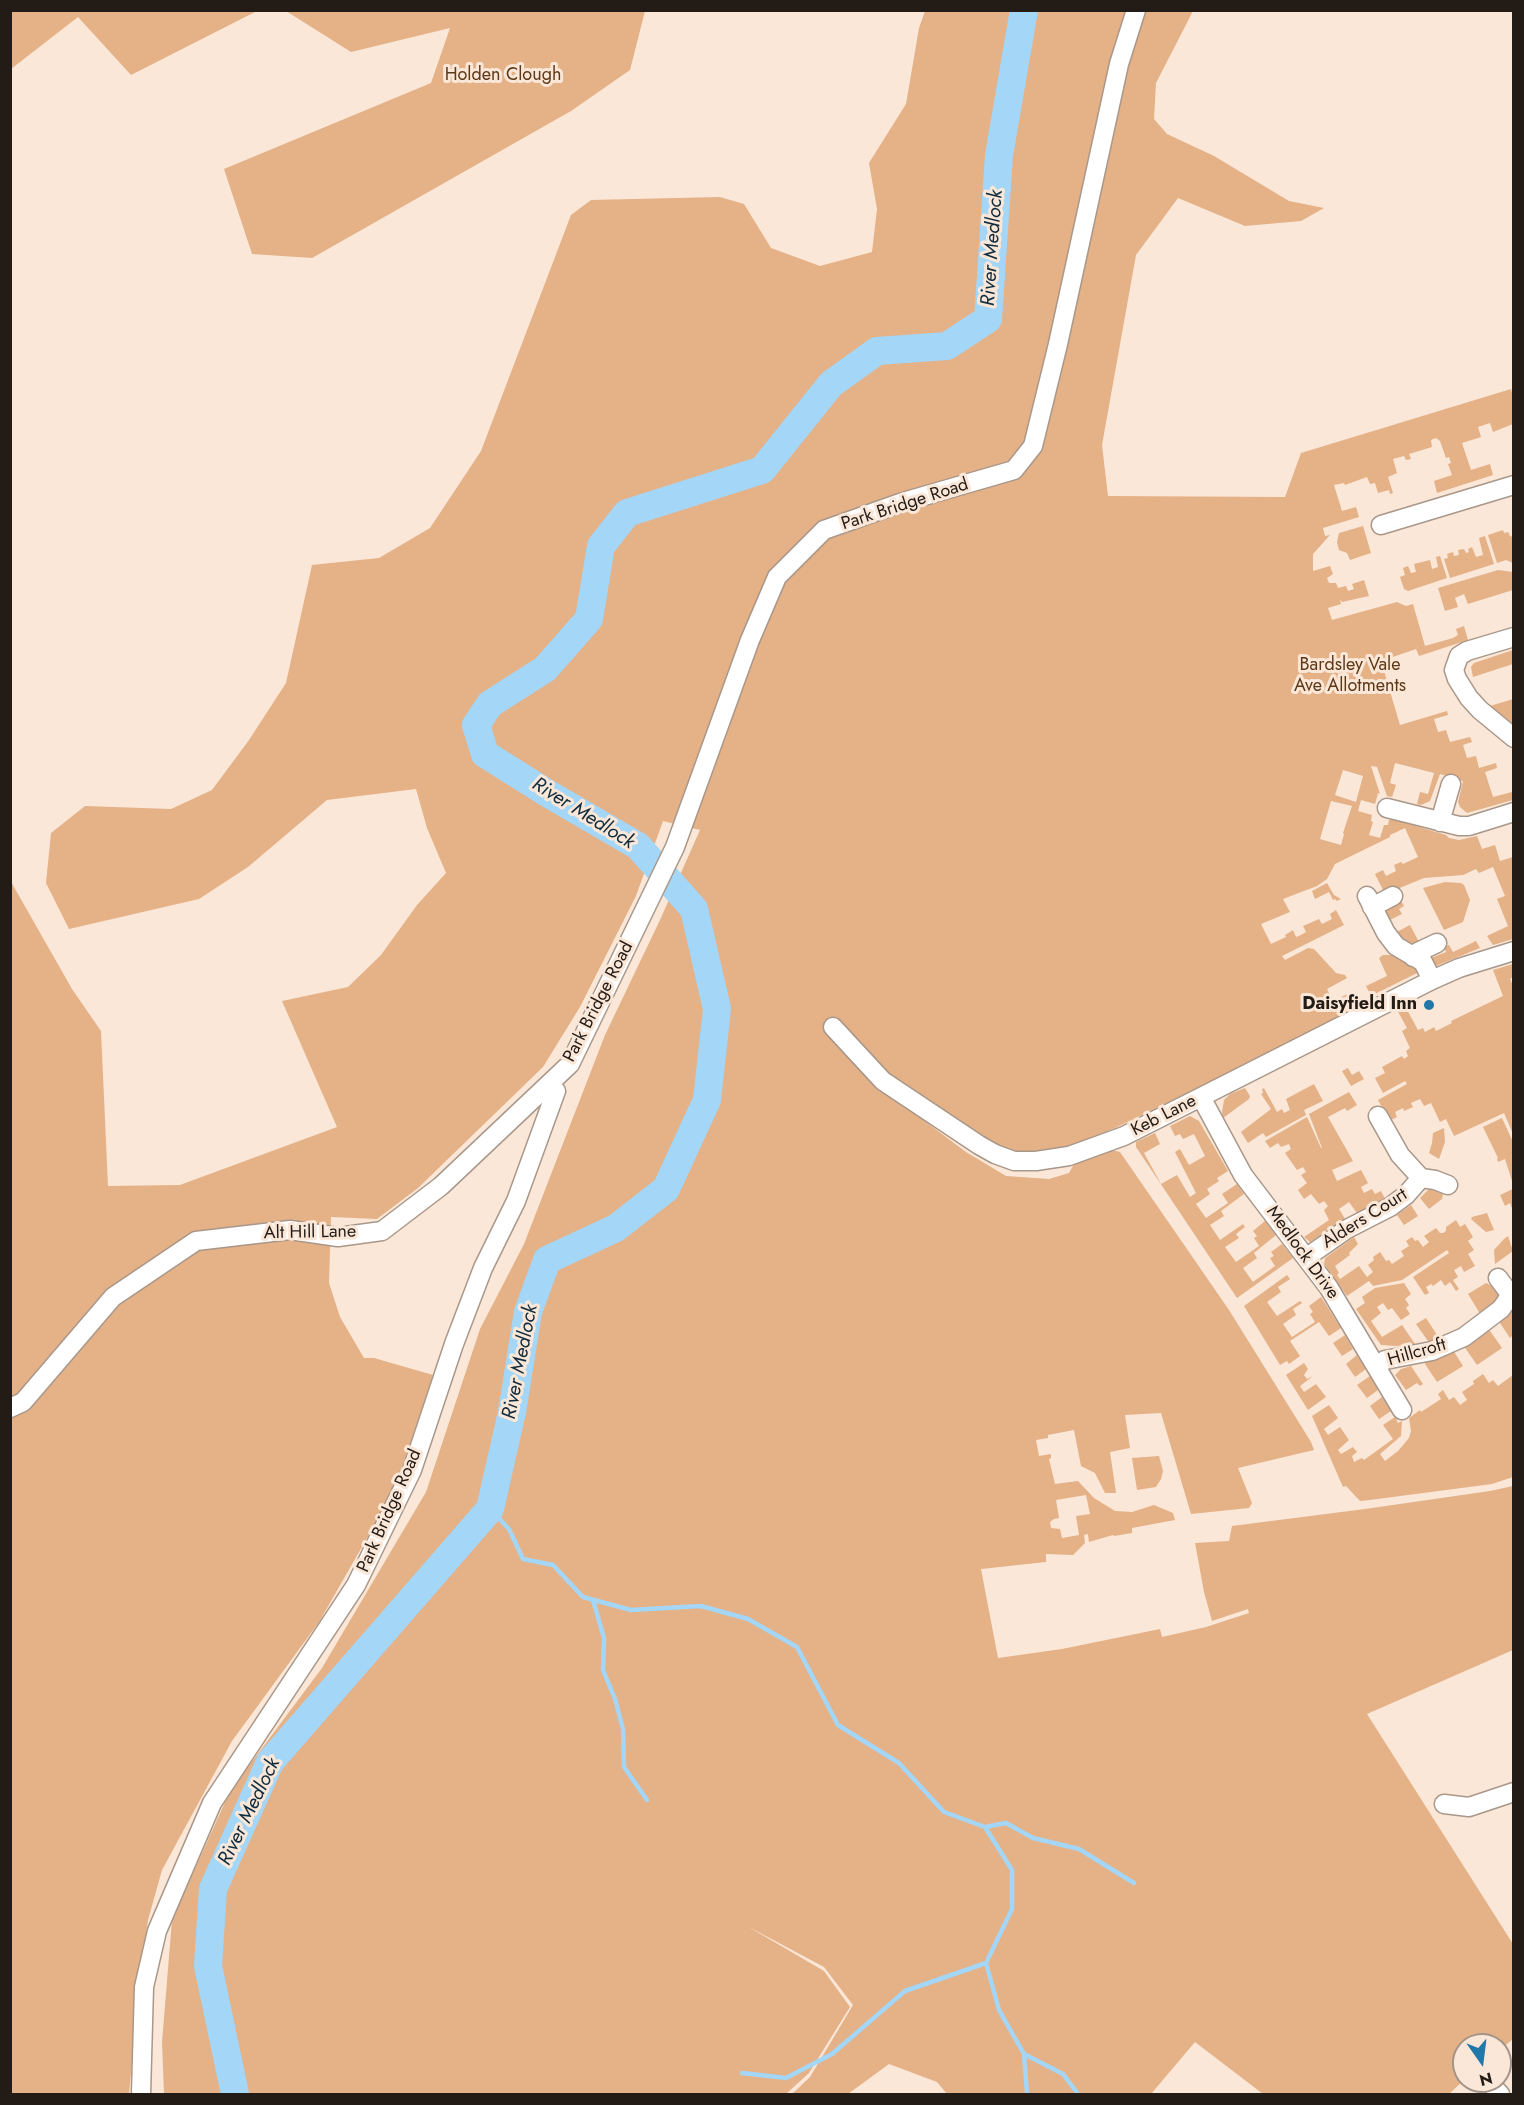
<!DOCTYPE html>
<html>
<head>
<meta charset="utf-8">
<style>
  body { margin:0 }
  #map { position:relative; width:1524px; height:2105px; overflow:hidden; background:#fae7d7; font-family:Jost,sans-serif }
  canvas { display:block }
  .frame { position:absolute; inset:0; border:12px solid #221b16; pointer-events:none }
  .north { position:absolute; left:1452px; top:2033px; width:60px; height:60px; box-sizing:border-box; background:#fae7d7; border:2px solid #a4958a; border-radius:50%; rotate:166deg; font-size:16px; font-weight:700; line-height:24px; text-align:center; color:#221b16 }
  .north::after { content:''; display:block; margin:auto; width:21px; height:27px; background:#2177a7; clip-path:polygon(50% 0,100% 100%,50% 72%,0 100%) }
</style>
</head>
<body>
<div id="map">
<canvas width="1524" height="2105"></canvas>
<div class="frame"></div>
<div class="north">N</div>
</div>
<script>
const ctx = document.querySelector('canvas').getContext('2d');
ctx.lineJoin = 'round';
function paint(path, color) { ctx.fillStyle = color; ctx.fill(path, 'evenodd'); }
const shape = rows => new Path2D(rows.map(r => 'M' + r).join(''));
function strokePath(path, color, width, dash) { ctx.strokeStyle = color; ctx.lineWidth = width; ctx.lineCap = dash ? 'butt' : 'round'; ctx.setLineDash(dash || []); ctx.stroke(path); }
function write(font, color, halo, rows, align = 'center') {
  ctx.font = font + ' Jost,sans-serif'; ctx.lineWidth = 6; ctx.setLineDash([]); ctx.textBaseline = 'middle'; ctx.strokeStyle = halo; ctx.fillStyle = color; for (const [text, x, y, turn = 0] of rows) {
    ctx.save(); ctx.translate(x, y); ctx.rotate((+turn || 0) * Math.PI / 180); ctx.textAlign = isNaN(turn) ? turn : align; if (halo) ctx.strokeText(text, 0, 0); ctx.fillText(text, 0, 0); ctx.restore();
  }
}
const green = shape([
  [11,10,257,10,257,11,131,75,78,17,11,69,11,72],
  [286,11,645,11,630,70,571,111,312,258,252,254,224,169,431,83,450,28,351,52],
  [925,11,1193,11,1156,83,1154,119,1167,134,1214,156,1289,201,1324,208,1301,221,1245,226,1178,198,1136,255,1102,445,1108,496,1285,497,1301,453,1511,389,1513,397,1513,424,1493,432,1490,423,1478,427,1481,437,1462,443,1471,470,1490,464,1493,475,1437,493,1434,481,1452,475,1448,464,1451,463,1449,457,1446,458,1440,441,1436,438,1431,440,1432,447,1409,454,1411,459,1406,460,1404,456,1393,459,1397,473,1388,477,1393,493,1390,494,1389,490,1378,493,1375,483,1370,484,1367,477,1345,485,1344,483,1334,485,1342,511,1356,507,1359,517,1323,528,1325,536,1330,535,1313,554,1313,571,1330,566,1333,574,1327,578,1329,583,1336,583,1338,588,1346,586,1348,591,1354,589,1352,584,1364,580,1369,596,1342,602,1340,599,1341,604,1328,608,1332,620,1397,602,1406,606,1413,604,1425,646,1453,638,1458,635,1456,629,1464,626,1468,640,1419,656,1416,649,1381,661,1400,725,1447,711,1448,715,1434,719,1438,732,1446,730,1450,742,1470,737,1472,742,1463,745,1467,758,1476,756,1479,768,1496,763,1497,768,1485,772,1493,797,1512,792,1512,788,1513,788,1513,800,1467,813,1460,807,1458,802,1463,781,1440,774,1430,801,1421,805,1417,804,1420,792,1428,794,1434,773,1395,763,1390,783,1396,785,1392,797,1387,796,1377,767,1371,766,1380,794,1378,793,1375,804,1361,800,1358,811,1372,815,1371,821,1373,822,1369,835,1380,838,1384,825,1388,825,1389,820,1393,819,1446,835,1449,838,1459,840,1477,836,1482,849,1495,845,1500,861,1513,857,1513,939,1493,945,1487,936,1508,926,1497,899,1505,896,1493,867,1479,873,1476,869,1463,875,1424,878,1385,894,1375,874,1383,870,1386,876,1396,871,1394,865,1401,862,1403,864,1418,857,1405,828,1390,835,1390,837,1335,864,1327,879,1317,886,1283,899,1290,912,1261,924,1271,944,1286,937,1285,935,1293,930,1296,937,1301,935,1306,932,1303,926,1319,919,1322,924,1332,919,1330,914,1336,910,1344,925,1282,956,1285,960,1308,948,1314,949,1336,973,1345,975,1347,978,1327,989,1333,1001,1354,991,1360,1003,1359,1006,1247,1064,1115,1128,1067,1147,1032,1154,1008,1153,899,1102,966,1152,1006,1176,1049,1179,1069,1173,1075,1162,1108,1149,1120,1152,1229,1310,1311,1442,1314,1450,1238,1468,1252,1503,1249,1508,1191,1514,1161,1413,1125,1415,1130,1448,1110,1452,1116,1493,1105,1493,1095,1473,1081,1466,1074,1430,1048,1435,1048,1438,1036,1440,1039,1456,1051,1454,1051,1458,1049,1459,1055,1484,1078,1481,1094,1498,1115,1511,1132,1512,1154,1505,1173,1513,1175,1520,1132,1528,1132,1533,1114,1536,1113,1535,1089,1542,1088,1534,1084,1535,1085,1543,1073,1555,1046,1554,1046,1562,981,1569,998,1658,1062,1649,1160,1629,1162,1637,1206,1627,1249,1613,1248,1609,1212,1621,1204,1592,1195,1543,1229,1541,1232,1526,1365,1509,1490,1491,1513,1486,1513,1650,1367,1714,1513,1944,1513,2039,1500,2050,1500,2045,1464,2045,1464,2080,1449,2094,1263,2094,1195,2042,1151,2094,947,2094,937,2082,889,2064,848,2094,792,2094,810,2077,853,2005,824,1967,747,1926,824,1971,850,2007,809,2073,786,2094,164,2094,162,2042,172,1920,230,1791,322,1668,426,1492,480,1329,524,1244,605,1035,660,920,700,830,663,821,636,896,580,1007,543,1067,418,1188,377,1219,331,1217,329,1283,340,1317,364,1358,374,1358,433,1375,394,1491,319,1622,232,1741,162,1870,148,1920,139,1984,129,2094,11,2094,10,880,72,989,101,1031,108,1186,180,1185,337,1127,282,1001,348,987,381,955,417,905,446,873,427,828,416,789,327,800,248,867,199,899,69,929,46,883,51,833,85,806,171,809,212,790,249,740,286,683,312,565,379,558,430,528,481,451,571,215,591,200,720,197,744,204,771,248,820,266,872,252,877,209,869,163,906,104,919,28],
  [1343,770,1363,776,1356,802,1335,795],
  [1331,801,1352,806,1343,833,1344,834,1341,845,1320,839],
  [1086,1495,1090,1514,1076,1516,1079,1535,1062,1538,1060,1529,1051,1528,1050,1522,1054,1519,1059,1518,1056,1500],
  [1363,526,1371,553,1350,560,1347,553,1339,550,1337,542,1339,533],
  [1503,530,1504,533,1508,532,1510,536,1513,537,1513,563,1506,560,1497,563,1488,535],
  [1485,536,1494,564,1450,578,1444,559,1448,558,1447,554,1453,552,1454,556,1459,555,1458,550,1464,549,1466,553,1469,552,1468,549,1472,547,1476,557,1483,555,1479,538],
  [1440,556,1447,578,1408,591,1404,589,1400,577,1405,575,1403,568,1408,566,1411,573,1416,572,1414,564,1430,560,1432,569,1438,567,1436,557],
  [1498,570,1513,572,1513,590,1468,604,1464,594,1455,598,1458,607,1445,611,1438,588],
  [1513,650,1513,664,1473,677,1471,667,1474,663],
  [1513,699,1514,699,1513,724,1490,706],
  [1445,882,1461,883,1464,885,1470,900,1463,922,1444,930,1423,888],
  [1327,883,1334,895,1341,899,1337,901,1335,899,1333,900,1329,892,1315,899,1312,891],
  [1400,899,1404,906,1399,909,1402,914,1386,922,1383,913,1385,909],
  [1410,925,1419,942,1412,947,1393,934],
  [1476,941,1480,948,1436,966,1431,958,1446,952,1444,947,1449,945,1453,952],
  [1383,955,1397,955,1414,963,1419,972,1371,996,1366,986,1387,976,1379,958],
  [1513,964,1513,977,1510,979,1514,988,1513,1134,1504,1113,1454,1136,1446,1119,1440,1122,1431,1103,1424,1106,1420,1099,1411,1103,1413,1107,1404,1111,1403,1108,1395,1112,1397,1117,1389,1121,1378,1100,1407,1084,1405,1081,1383,1093,1375,1078,1385,1073,1382,1067,1402,1056,1404,1059,1408,1056,1406,1051,1410,1048,1402,1031,1407,1028,1397,1010,1405,1006,1418,1030,1423,1028,1425,1032,1434,1027,1436,1031,1452,1023,1451,1021,1503,996,1493,970],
  [1348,1068,1352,1075,1359,1071,1364,1079,1351,1086,1342,1071],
  [1314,1084,1323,1101,1304,1110,1306,1115,1266,1137,1263,1133,1248,1143,1241,1132,1271,1109,1261,1094,1263,1093,1262,1089,1264,1088,1277,1112,1282,1109,1284,1113,1290,1110,1286,1099],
  [1245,1088,1250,1096,1249,1099,1223,1118,1222,1112,1224,1100,1230,1094],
  [1349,1092,1357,1105,1347,1111,1345,1108,1328,1117,1353,1161,1332,1170,1337,1181,1361,1170,1368,1183,1361,1187,1364,1193,1372,1189,1375,1194,1381,1191,1385,1199,1357,1213,1349,1202,1339,1209,1345,1219,1310,1242,1304,1237,1329,1220,1324,1210,1328,1206,1324,1201,1319,1204,1311,1194,1304,1199,1298,1190,1307,1183,1301,1175,1306,1172,1303,1167,1297,1170,1285,1153,1291,1149,1289,1144,1281,1147,1278,1143,1270,1148,1265,1141,1307,1117,1321,1148,1322,1148,1309,1114],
  [1190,1116,1199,1121,1228,1171,1217,1178,1219,1181,1207,1189,1210,1194,1196,1204,1206,1218,1228,1203,1222,1194,1237,1184,1244,1194,1221,1211,1224,1216,1210,1225,1220,1240,1243,1224,1245,1227,1236,1234,1239,1238,1225,1247,1236,1262,1259,1246,1254,1238,1257,1236,1253,1231,1265,1221,1276,1235,1254,1253,1257,1258,1243,1268,1253,1282,1275,1266,1270,1258,1274,1256,1271,1252,1282,1244,1293,1258,1237,1298,1136,1147,1136,1142,1155,1133,1160,1144,1144,1153,1161,1184,1177,1175,1190,1197,1196,1193,1175,1152,1180,1149,1189,1165,1205,1156,1194,1134,1183,1139,1180,1134,1175,1136,1170,1126],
  [1502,1118,1513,1142,1513,1184,1505,1159,1498,1162,1497,1159,1498,1158,1483,1127],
  [1444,1128,1445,1142,1439,1159,1429,1153,1432,1143,1433,1133],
  [1429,1189,1443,1194,1442,1199,1429,1209,1420,1198],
  [1513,1189,1513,1211,1510,1203,1505,1206,1500,1195],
  [1411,1205,1418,1216,1404,1225,1397,1215],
  [1487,1213,1494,1230,1486,1232,1471,1219,1472,1217],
  [1456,1220,1460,1227,1465,1224,1473,1237,1468,1241,1474,1250,1468,1254,1475,1266,1464,1272,1461,1266,1454,1270,1458,1277,1453,1280,1459,1289,1456,1291,1450,1282,1445,1286,1441,1280,1433,1286,1431,1284,1426,1287,1429,1293,1425,1295,1413,1277,1449,1253,1447,1250,1402,1280,1373,1286,1369,1281,1347,1296,1324,1264,1325,1258,1354,1237,1358,1244,1349,1253,1350,1255,1335,1266,1339,1273,1337,1275,1340,1279,1359,1266,1367,1277,1373,1272,1368,1265,1374,1260,1373,1257,1380,1252,1386,1261,1389,1260,1392,1264,1404,1256,1401,1251,1409,1246,1406,1241,1412,1237,1415,1241,1418,1240,1423,1247,1429,1242,1424,1236,1436,1228,1440,1233,1443,1233,1446,1231,1446,1227],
  [1508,1236,1513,1251,1495,1264,1494,1250,1504,1239],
  [1287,1275,1290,1279,1278,1287,1281,1292,1267,1302,1277,1316,1300,1301,1302,1303,1293,1309,1296,1315,1283,1324,1292,1337,1315,1322,1310,1314,1313,1312,1309,1306,1321,1297,1341,1328,1329,1336,1319,1322,1290,1341,1300,1356,1289,1364,1287,1361,1280,1365,1244,1306],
  [1404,1283,1411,1294,1405,1299,1409,1305,1406,1308,1410,1314,1401,1320,1392,1308,1388,1310,1383,1303,1377,1307,1381,1313,1371,1321,1382,1337,1402,1325,1415,1344,1396,1346,1381,1345,1356,1309,1365,1303,1362,1297,1375,1288],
  [1486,1283,1498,1289,1500,1297,1482,1317,1468,1294],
  [1513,1304,1513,1335,1510,1338,1498,1320],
  [1426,1318,1441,1341,1430,1344,1416,1324],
  [1488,1328,1502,1348,1477,1365,1463,1345],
  [1345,1335,1353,1349,1342,1356,1333,1343],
  [1453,1350,1463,1366,1437,1382,1425,1364,1425,1359],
  [1357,1355,1366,1369,1355,1377,1346,1364],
  [1304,1363,1308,1369,1304,1375,1307,1379,1313,1376,1300,1386,1304,1392,1316,1384,1326,1397,1308,1410,1286,1375],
  [1411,1366,1423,1384,1420,1386,1417,1383,1406,1390,1395,1375,1401,1369],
  [1483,1374,1489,1383,1493,1380,1498,1386,1513,1375,1513,1477,1492,1484,1370,1500,1360,1501,1346,1486,1343,1487,1312,1416,1329,1405,1338,1418,1324,1429,1328,1435,1340,1427,1349,1440,1338,1450,1341,1454,1353,1447,1357,1452,1352,1456,1354,1462,1362,1458,1364,1460,1393,1439,1383,1425,1395,1417,1398,1423,1402,1421,1401,1436,1380,1454,1385,1461,1398,1451,1409,1438,1411,1431,1409,1418,1420,1410,1421,1412,1441,1399,1438,1394,1443,1390,1449,1400,1454,1397,1460,1405,1467,1400,1462,1392,1474,1384,1473,1381],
  [1370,1376,1378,1390,1367,1398,1357,1385],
  [1382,1397,1391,1411,1379,1419,1370,1406],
  [1159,1456,1163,1471,1161,1479,1156,1487,1137,1490,1132,1458]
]);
const stream = shape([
  [490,1509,509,1529,523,1559,553,1565,583,1597,631,1610,701,1606,748,1619,797,1647,838,1725,899,1763,944,1812,985,1827,1012,1870,1012,1909,986,1963,999,2010,1024,2054,1063,2074,1078,2094],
  [593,1600,604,1638,603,1670,615,1699,623,1729,624,1767,647,1800],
  [985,1827,1006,1823,1033,1838,1079,1849,1134,1883],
  [1024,2054,1027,2094],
  [742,2073,786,2078,832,2054,905,1991,986,1963]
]);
const river = shape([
  [235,2094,208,1966,213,1889,270,1762,490,1509,512,1412,528,1312,547,1260,616,1228,666,1189,707,1100,717,1009,694,909,638,846,547,793,485,754,476,725,490,704,545,669,589,619,601,546,627,513,762,470,831,384,877,351,947,346,988,319,999,155,1024,10]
]);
const minor = shape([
  [1381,525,1514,485],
  [1514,637,1467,651,1459,656,1454,670,1457,679,1469,698,1480,710,1514,738],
  [1387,808,1459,826,1469,826,1514,812],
  [1440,822,1451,784],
  [1367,896,1386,933,1396,946,1423,962,1432,980],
  [1372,907,1393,896],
  [1413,957,1418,952,1437,943],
  [833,1027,883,1081,979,1145,995,1154,1014,1161,1036,1161,1069,1156,1124,1136,1432,980,1459,968,1514,951],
  [1201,1097,1243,1175,1329,1288,1402,1410],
  [1421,1178,1435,1180,1448,1185],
  [1307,1257,1347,1229,1390,1207,1406,1195,1421,1178,1400,1155,1378,1116],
  [1498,1278,1510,1294],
  [1376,1366,1385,1360,1432,1351,1464,1337,1501,1309,1506,1302,1510,1294],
  [10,1408,23,1402,113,1297,196,1241,290,1230,338,1237,382,1231,441,1186,570,1064,675,847,750,640,777,577,824,530,903,502,1014,470,1033,446,1058,344,1119,64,1136,10],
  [1444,1804,1469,1807,1514,1792],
  [1494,2088,1500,2094],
  [141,2094,144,1987,157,1931,212,1803,356,1585,412,1470,454,1344,483,1268,516,1201,556,1091,550,1084]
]);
const markers = [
  [1429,1005,6,"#2177a7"]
];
const parkNames = [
  ["Holden Clough",503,76],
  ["Bardsley Vale",1350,666],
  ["Ave Allotments",1350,687]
];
const streetNames = [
  ["Park Bridge Road",905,505,-18],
  ["Park Bridge Road",599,1002,-63],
  ["Keb Lane",1164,1116,-27],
  ["Alders Court",1365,1219,-32],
  ["Alt Hill Lane",310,1233,-1],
  ["Medlock Drive",1302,1253,54],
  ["Hillcroft",1417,1353,-16],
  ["Park Bridge Road",390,1511,-66]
];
const poiNames = [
  ["Daisyfield Inn",1417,1005]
];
const waterNames = [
  ["River Medlock",993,248,-86],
  ["River Medlock",583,814,32],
  ["River Medlock",521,1362,-79],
  ["River Medlock",250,1812,-64]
];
paint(green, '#e5b187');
strokePath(stream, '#a4d6f8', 4.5);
strokePath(river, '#a4d6f8', 28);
strokePath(minor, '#a99789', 21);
strokePath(minor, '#fff', 18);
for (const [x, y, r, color] of markers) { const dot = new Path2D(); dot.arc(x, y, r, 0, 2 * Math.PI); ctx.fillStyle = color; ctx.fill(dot); strokePath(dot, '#fae7d7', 2); }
write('18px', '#5d3817', '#fae7d7', parkNames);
write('18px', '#221b16', '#fae7d7', streetNames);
write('bold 18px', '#221b16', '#fae7d7', poiNames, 'right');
write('italic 20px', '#102c3e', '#fae7d7', waterNames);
</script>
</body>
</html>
